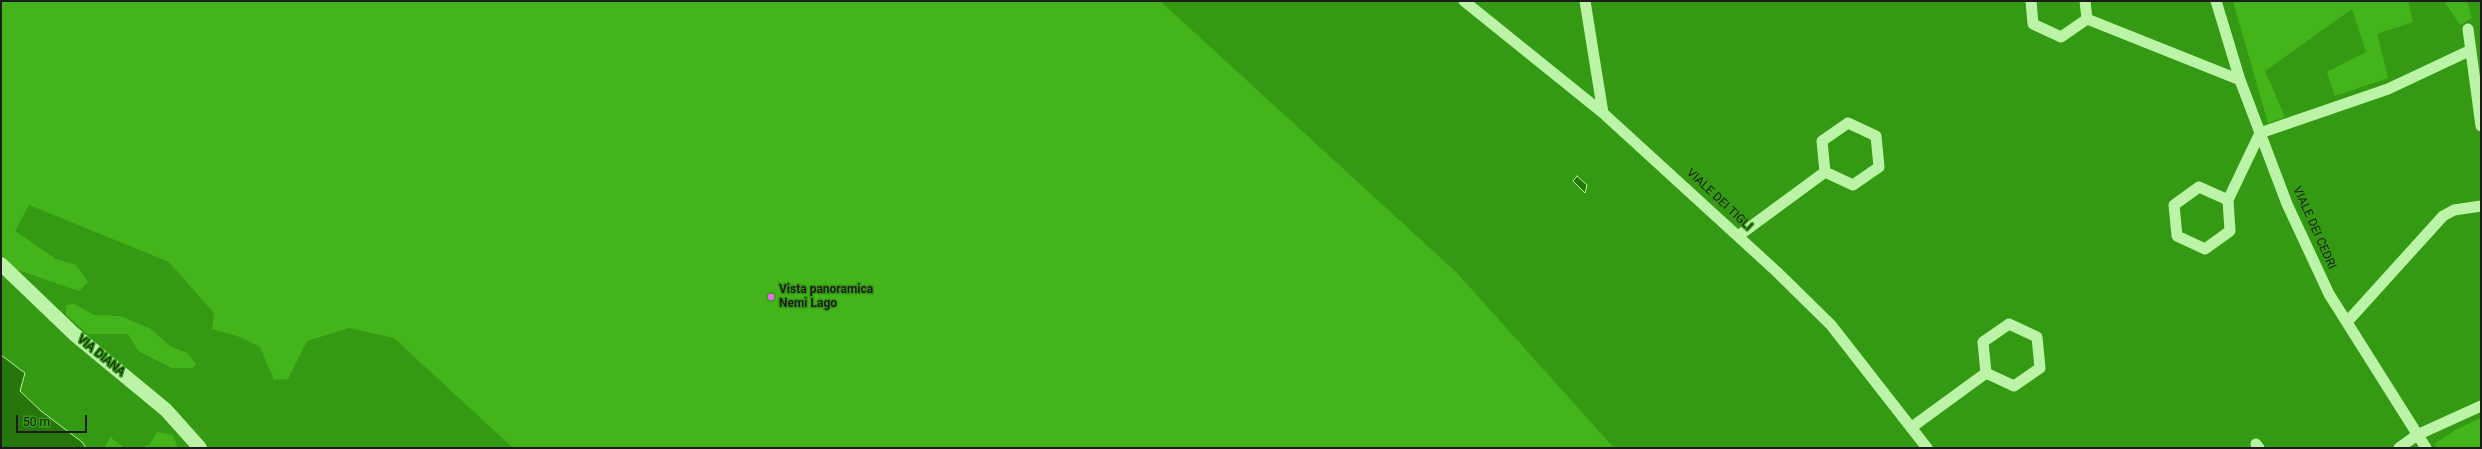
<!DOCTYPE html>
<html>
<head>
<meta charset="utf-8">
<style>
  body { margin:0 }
  #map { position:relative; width:2482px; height:449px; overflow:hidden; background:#359a13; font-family:Roboto,sans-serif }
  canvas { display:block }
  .frame { position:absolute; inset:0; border:2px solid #1d1d1d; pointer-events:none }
  .scale { position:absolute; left:16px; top:415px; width:71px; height:18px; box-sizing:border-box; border:2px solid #1d1d1d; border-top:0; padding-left:5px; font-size:12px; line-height:14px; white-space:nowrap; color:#1d1d1d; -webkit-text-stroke:3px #359a13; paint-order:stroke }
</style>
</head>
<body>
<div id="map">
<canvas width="2482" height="449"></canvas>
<div class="frame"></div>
<div class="scale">50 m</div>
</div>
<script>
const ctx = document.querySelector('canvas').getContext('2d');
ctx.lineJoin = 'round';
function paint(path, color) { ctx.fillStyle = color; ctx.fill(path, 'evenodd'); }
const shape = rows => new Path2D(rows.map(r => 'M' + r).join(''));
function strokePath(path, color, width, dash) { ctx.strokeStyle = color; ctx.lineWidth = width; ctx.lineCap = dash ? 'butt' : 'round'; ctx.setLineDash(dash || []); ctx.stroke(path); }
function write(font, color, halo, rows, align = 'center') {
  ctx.font = font + ' Roboto,sans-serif'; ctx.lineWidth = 3; ctx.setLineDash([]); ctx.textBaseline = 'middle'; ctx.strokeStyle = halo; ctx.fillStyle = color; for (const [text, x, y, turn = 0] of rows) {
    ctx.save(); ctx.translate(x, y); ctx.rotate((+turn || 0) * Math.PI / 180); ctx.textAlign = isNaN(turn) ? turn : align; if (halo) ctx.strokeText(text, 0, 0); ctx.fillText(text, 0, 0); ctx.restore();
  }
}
const green = shape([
  [1,1,1160,1,1456,272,1614,448,513,448,394,338,349,328,307,341,288,379,274,380,260,347,240,337,212,329,214,313,169,262,29,205,15,231,56,259,76,265,88,282,79,291,15,269,1,254],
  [2233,1,2408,1,2413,22,2377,34,2388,78,2335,96,2327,72,2366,52,2352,9,2265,71,2285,117,2268,123],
  [2444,1,2467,1,2472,18,2460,25],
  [74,304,94,315,120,316,151,329,170,346,187,353,196,364,192,368,172,368,138,351,128,334,88,334,66,315,66,305],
  [2481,418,2481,448,2437,448,2434,444,2457,429],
  [157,432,173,435,178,448,141,448,149,445],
  [110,437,122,446,125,448,105,448]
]);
const water = shape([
  [1577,176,1587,185,1585,193,1573,181,1577,176],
  [1,355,25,373,20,391,41,411,82,442,86,448,1,448,1,355]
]);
const minor = shape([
  [1464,1,1603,113,1777,272,1831,325,1927,448],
  [1585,1,1603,113],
  [2031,1,2033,24,2061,37,2087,19],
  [2085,1,2087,19],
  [2216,1,2240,80,2287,204,2329,294,2426,448],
  [2087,19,2240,80],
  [2468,29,2481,126],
  [1848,123,1876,136,1879,167,1853,185,1825,172,1822,141,1848,123],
  [2199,187,2228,200,2230,231,2205,249,2177,236,2174,205,2199,187],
  [2228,200,2260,133,2388,89,2471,50],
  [1738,236,1825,172],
  [2347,322,2443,216,2454,210,2481,206],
  [2009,324,2037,337,2040,368,2014,386,1986,373,1983,342,2009,324],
  [1912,427,1986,373],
  [2256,444,2259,448],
  [2399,448,2417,435,2481,406]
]);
const tertiary = shape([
  [1,264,74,334,166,410,200,448]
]);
const markers = [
  [771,297,4,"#f069ff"]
];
const streetNames = [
  ["VIALE DEI TIGLI",1719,200,43],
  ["VIALE DEI CEDRI",2314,228,66],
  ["VIA DIANA",101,356,39]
];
const poiNames = [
  ["Vista panoramica",779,290],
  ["Nemi Lago",779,304]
];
paint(green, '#43b51a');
paint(water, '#25770b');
strokePath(water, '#b3f799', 1);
strokePath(minor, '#bbf4a7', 11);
strokePath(tertiary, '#bbf4a7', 14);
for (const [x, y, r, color] of markers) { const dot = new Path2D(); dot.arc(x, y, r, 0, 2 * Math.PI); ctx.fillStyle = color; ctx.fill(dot); strokePath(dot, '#359a13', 1.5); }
write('12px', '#1d1d1d', '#359a13', streetNames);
write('bold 12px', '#1d1d1d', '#359a13', poiNames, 'left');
</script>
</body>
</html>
